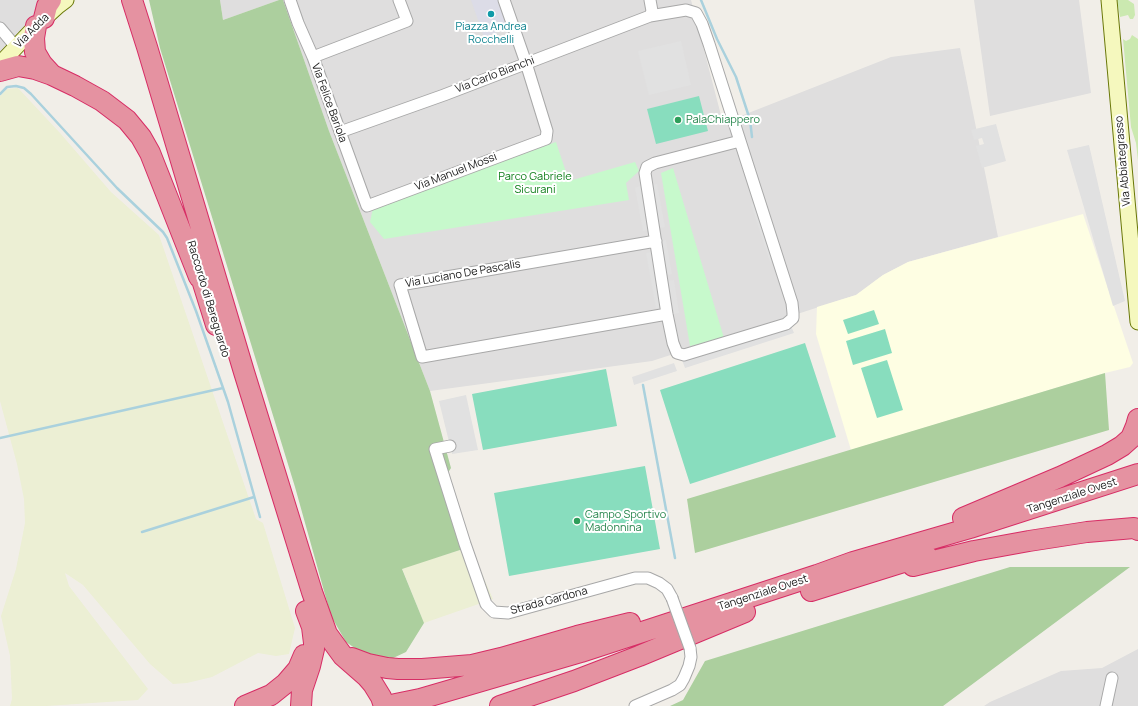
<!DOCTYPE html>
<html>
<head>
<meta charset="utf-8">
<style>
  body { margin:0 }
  canvas { display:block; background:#f1eee8 }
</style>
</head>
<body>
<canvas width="1138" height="706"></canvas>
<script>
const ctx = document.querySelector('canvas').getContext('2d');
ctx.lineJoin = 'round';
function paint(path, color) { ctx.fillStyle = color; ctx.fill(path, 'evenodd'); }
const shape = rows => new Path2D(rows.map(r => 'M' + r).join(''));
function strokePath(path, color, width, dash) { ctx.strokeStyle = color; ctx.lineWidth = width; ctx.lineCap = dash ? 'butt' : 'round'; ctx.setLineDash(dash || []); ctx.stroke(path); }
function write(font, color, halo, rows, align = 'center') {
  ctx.font = font + ' Manrope,sans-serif'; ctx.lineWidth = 4; ctx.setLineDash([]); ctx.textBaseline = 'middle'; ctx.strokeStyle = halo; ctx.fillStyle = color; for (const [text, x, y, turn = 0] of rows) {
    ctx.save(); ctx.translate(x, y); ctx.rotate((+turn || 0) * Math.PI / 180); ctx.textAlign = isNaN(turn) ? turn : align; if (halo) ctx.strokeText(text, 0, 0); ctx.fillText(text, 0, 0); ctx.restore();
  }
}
const residential = shape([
  [0,0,43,0,32,19,0,55],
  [220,0,279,0,223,20],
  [283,0,691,0,723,123,891,57,960,48,998,237,908,262,883,275,856,295,652,361,430,391,329,131],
  [974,0,1079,0,1091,93,990,116],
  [1138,649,1138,706,984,706,990,702,1061,671,1102,668]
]);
const education = shape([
  [1083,214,1133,363,1130,367,1105,373,851,450,816,334,817,307,856,295,883,275,908,262]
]);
const farmland = shape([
  [18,88,60,133,111,192,159,235,256,519,263,523,295,628,289,654,276,656,258,653,212,677,187,683,173,684,150,664,83,585,65,573,69,586,148,689,138,700,46,706,10,706,12,699,10,656,1,616,16,569,25,523,24,499,17,464,0,401,0,96,7,89],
  [470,547,493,599,424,623,402,568]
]);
const grass = shape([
  [1117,0,1128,0,1134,4,1135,15,1133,19,1130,19,1128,15,1120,17],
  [1132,35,1138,39,1138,161,1136,143,1131,127,1123,39,1126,41,1130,39]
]);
const forest = shape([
  [149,0,220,0,223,20,279,0,283,0,329,131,430,391,451,468,442,482,463,549,402,569,424,623,406,652,391,659,365,655,346,642,331,616,295,487,160,48],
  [1105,373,1109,430,695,553,687,499],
  [1010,567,1130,567,943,706,670,706,683,700,705,661]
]);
const park = shape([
  [556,142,569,181,635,162,639,171,626,183,629,200,384,239,370,222,373,208],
  [673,168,724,338,690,346,661,173]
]);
const pitch = shape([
  [699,96,708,131,656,144,647,109],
  [874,310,879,324,848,334,843,320],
  [885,329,892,353,853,365,846,341],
  [805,343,836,437,690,484,660,390],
  [887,360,903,410,877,418,861,368],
  [606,369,617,426,483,450,472,394],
  [645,466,660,549,509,576,494,493]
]);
const parking = shape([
  [681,41,691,85,649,95,638,51],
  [996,124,1006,161,982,168,976,146,984,144,982,138,974,140,971,130],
  [1089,145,1125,301,1113,306,1067,150],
  [657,184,665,227,659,228,651,185],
  [641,186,649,230,643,231,635,188],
  [754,203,773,261,770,262,751,204],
  [666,240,672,274,666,275,660,241],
  [653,252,662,307,656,308,646,253],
  [674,280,679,313,672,314,667,281],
  [791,326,794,333,685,368,682,360],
  [674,363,677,371,634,385,632,377],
  [466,395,478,450,452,454,439,401]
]);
const plaza = shape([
  [471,0,502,0,511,27,484,37]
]);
const stream = shape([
  [701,0,717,39,736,77,750,120,752,137],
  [0,94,7,87,16,86,24,88,31,94,117,188,163,232,167,238,196,311,228,402,260,517],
  [643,385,675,558],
  [0,438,223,388],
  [142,532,254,497]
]);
const street = shape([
  [290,0,298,23,313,57,367,206,546,139,547,131,526,63,504,0],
  [650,16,652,11,650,0],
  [0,28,16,47],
  [313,57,407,21,399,0],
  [340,132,444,95,650,16,686,10,696,13,702,24,709,44,740,141,792,303,793,313,793,318,786,324,684,355,677,353,673,343,667,314,645,173,647,167,655,163,740,141],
  [656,241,400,285,422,357,667,314],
  [450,446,435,449,465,544,486,604,494,612,508,613,635,578,648,578,659,583,667,589,672,598],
  [635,706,672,690,680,685,684,678,689,666,691,657,690,648],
  [1106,706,1112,678]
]);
const secondary = shape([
  [1109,0,1138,322],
  [0,64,36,26,58,6,66,0]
]);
const highway = shape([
  [132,0,147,47,244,372,312,592,327,634,343,656,367,677,373,684,381,697,384,706],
  [44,18,47,6,51,0],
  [36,26,34,38,35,52,42,64,52,75],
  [0,71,18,66,35,69,52,75,75,86,102,101,127,120,141,137,150,153,199,277],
  [197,264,216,325],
  [963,518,1060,477,1107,455,1122,446,1131,438,1136,426,1138,419],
  [913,566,974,551,1029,541,1087,532,1134,528,1138,530],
  [811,591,926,555],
  [352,658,368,664,387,668,398,669,422,669,472,665,501,658,577,636,630,623],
  [245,706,271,695,286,683,298,669,304,655],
  [301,706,302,690,310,666,314,649,314,643,312,627,306,611],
  [386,706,420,699,581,652,817,575,853,562,970,528,1138,474],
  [500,706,574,681,639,656,745,612]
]);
const streetBridge = shape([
  [672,598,690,648]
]);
const markers = [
  [491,14,4,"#0f9aa8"],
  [678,120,4,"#2e9e5b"],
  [577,521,4,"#2e9e5b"]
];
const cultureNames = [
  ["Piazza Andrea",491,27],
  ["Rocchelli",491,40]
];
const streetNames = [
  ["Via Adda",32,31,-45],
  ["Via Carlo Bianchi",495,75,-21],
  ["Via Felice Bariola",329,103,70],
  ["Via Abbiategrasso",1123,161,-95],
  ["Via Manuel Mossi",456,172,-21],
  ["Via Luciano De Pascalis",463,274,-10],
  ["Raccordo di Bereguardo",208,299,73],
  ["Tangenziale Ovest",1072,496,-18],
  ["Tangenziale Ovest",763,593,-18],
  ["Strada Gardona",549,601,-15]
];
const leisureNames = [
  ["PalaChiappero",686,120],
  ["Campo Sportivo",585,515],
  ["Madonnina",585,528]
];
const parkNames = [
  ["Parco Gabriele",535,177],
  ["Sicurani",535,190]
];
paint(residential, '#dfdede');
paint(education, '#fefee3');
paint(farmland, '#ecefd4');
paint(grass, '#cbe9b0');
paint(forest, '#accf9e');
paint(park, '#c7f9cc');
paint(pitch, '#88ddbe');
paint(parking, '#e1e1e1');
paint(plaza, '#dcdce7');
strokePath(stream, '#aad1dd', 2.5);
strokePath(street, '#a8a8a8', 13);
strokePath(secondary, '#6a7808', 17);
strokePath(highway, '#d72d65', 22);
strokePath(street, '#fff', 11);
strokePath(secondary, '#f5f8be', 15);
strokePath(highway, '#e592a1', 20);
strokePath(streetBridge, '#a8a8a8', 13, []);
strokePath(streetBridge, '#fff', 11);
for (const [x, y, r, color] of markers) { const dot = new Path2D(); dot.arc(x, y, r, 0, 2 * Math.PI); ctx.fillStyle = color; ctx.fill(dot); strokePath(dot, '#fff', 1.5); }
write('11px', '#0d838f', '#fff', cultureNames);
write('11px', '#212121', '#fff', streetNames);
write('11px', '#27864d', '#fff', leisureNames, 'left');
write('11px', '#0f7f1a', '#fff', parkNames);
</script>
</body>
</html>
